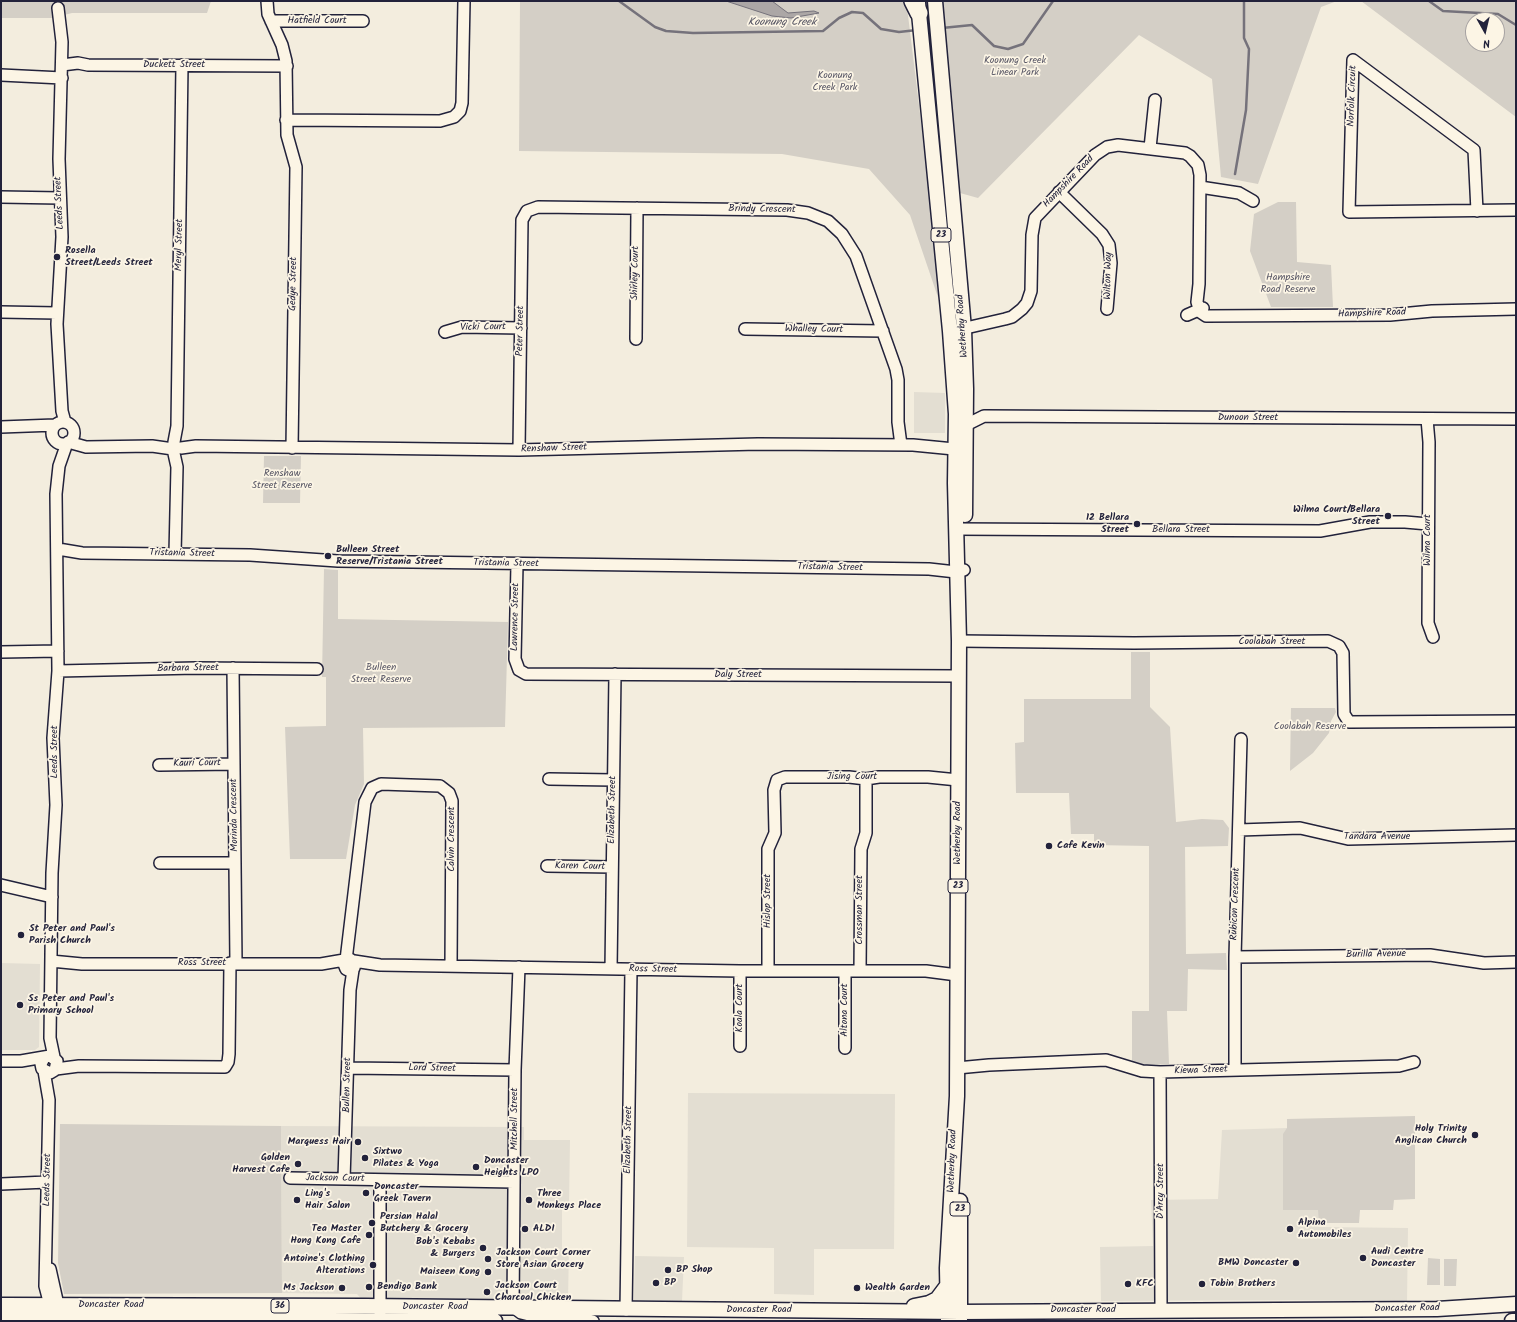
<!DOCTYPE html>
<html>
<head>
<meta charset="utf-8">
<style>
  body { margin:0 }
  #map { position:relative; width:1517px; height:1322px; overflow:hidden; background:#f3edde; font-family:Kalam,sans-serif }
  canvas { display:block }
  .frame { position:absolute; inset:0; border:2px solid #22223b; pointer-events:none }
  .north { position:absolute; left:1465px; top:12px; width:40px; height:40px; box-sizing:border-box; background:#fcf5e5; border:1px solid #a5a1a1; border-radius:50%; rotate:172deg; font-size:11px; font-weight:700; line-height:16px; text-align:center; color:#22223b }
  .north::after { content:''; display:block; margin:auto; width:14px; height:18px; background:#22223b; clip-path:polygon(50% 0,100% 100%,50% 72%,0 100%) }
</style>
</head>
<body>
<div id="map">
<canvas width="1517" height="1322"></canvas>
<div class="frame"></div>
<div class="north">N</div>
</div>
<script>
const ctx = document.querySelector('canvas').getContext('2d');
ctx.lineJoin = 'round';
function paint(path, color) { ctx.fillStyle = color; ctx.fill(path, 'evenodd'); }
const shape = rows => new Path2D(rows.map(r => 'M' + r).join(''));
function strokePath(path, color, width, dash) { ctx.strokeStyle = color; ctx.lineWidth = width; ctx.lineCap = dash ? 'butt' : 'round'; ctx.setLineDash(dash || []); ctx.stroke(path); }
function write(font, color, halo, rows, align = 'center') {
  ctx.font = font + ' Kalam,sans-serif'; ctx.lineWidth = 3.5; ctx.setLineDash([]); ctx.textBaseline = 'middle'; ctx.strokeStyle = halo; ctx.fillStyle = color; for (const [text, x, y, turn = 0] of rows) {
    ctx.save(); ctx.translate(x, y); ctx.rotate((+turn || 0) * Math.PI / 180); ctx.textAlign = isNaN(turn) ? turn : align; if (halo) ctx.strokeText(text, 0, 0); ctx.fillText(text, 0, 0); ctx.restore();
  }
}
const built = shape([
  [914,392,945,393,945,433,914,433],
  [1,963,40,964,39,1047,35,1050,1,1050],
  [688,1093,895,1094,894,1249,814,1249,814,1295,774,1294,774,1248,687,1247],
  [281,1126,524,1127,524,1140,570,1140,569,1205,562,1205,562,1248,569,1248,568,1299,507,1299,503,1302,363,1301,357,1294,282,1293],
  [1287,1128,1319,1210,1319,1227,1408,1228,1407,1302,1293,1300,1101,1301,1100,1247,1153,1246,1151,1200,1218,1199,1222,1130],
  [635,1256,684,1257,682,1301,634,1300]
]);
const green = shape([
  [1,1,211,1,207,13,72,13,52,18,1,18],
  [520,1,903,1,907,7,945,318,910,215,869,169,782,154,519,151],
  [942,1,1337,1,1321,7,1258,184,1221,177,1212,79,1139,35,978,198,960,193],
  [1361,1,1516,1,1516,117],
  [1473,20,1497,20,1497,44,1473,44],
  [1278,202,1296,202,1297,262,1331,265,1333,307,1271,307,1250,251,1254,214],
  [264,456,301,456,300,503,263,503],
  [324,569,338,570,338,619,508,622,505,727,363,728,364,784,355,805,346,859,290,859,285,727,326,726,326,677,322,677],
  [1131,652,1150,652,1150,707,1170,727,1176,822,1202,819,1223,820,1229,828,1228,846,1185,847,1186,954,1226,953,1227,970,1188,969,1187,1011,1167,1011,1169,1064,1146,1065,1132,1062,1132,1011,1149,1011,1149,846,1094,845,1094,834,1071,834,1069,793,1016,793,1015,743,1024,742,1024,699,1131,699],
  [1291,708,1335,708,1336,712,1331,721,1329,733,1313,753,1290,771],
  [1415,1116,1415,1199,1394,1200,1393,1210,1360,1210,1359,1223,1319,1223,1318,1210,1283,1210,1283,1134,1287,1128,1287,1119],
  [60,1124,281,1126,282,1293,64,1294,58,1263],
  [1428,1258,1440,1259,1440,1285,1427,1285],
  [1444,1259,1457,1259,1456,1286,1444,1286]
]);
const water = shape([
  [726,1,772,1,788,13,814,11,819,13,791,18,772,16,726,1]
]);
const stream = shape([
  [619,1,655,27,666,31,693,33,823,31,839,18,852,12,863,13,881,29,899,32,917,30],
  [1429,1,1443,11,1498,14,1516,25],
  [942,28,972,25,994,46,1008,49,1023,44,1053,1],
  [1235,174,1246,110,1249,49,1244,38,1244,1]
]);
const minor = shape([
  [267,1,268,14,282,45,286,61,287,135,296,167,292,448],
  [58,8,62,42,59,159,62,237,57,324,62,411,65,422],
  [271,21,363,21],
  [62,65,78,63,88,65,287,66],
  [1,75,62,78],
  [286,120,440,121,454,117,460,111,462,103,464,1],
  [1150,148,1155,100],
  [1200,187,1239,193,1253,201],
  [1059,192,1102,234,1109,245,1111,263,1107,309],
  [1,197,60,198],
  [1477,211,1474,150,1353,60,1349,212,1516,210],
  [1,312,57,313],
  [1187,315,1203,308],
  [745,329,883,331],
  [957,330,1005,319,1012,317,1022,309,1027,303,1031,291,1032,235,1035,218,1095,155,1107,147,1118,145,1185,153,1190,156,1198,165,1200,175,1199,284,1197,302,1200,312,1206,316,1390,315,1432,311,1516,309],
  [445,332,462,327,521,328],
  [636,339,637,208],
  [1427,419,1429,442,1428,623,1433,637],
  '52 433a11 11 0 1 1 22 0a11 11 0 1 1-22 0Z',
  [966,425,984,416,1516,419],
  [1,427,55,425],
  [68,442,86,447,152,446,173,449],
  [174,442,177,426,182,65],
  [181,448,196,446,519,450,758,444,913,445,954,449,963,446],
  [173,449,177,467,175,554],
  [519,450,522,220,527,211,538,207,787,210,808,213,828,221,842,234,856,256,896,369,898,380,898,422,901,445],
  [956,529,1320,531,1370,522,1405,522,1428,524],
  [58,549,82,553,250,555,338,561,929,569,956,572,964,570],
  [517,564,515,659,519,670,526,674,958,676],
  [959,641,1134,643,1328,641,1339,646,1343,653,1344,714,1349,722,1516,721],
  [1,652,58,651],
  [233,668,236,963],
  [58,671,196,668,317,669],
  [159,765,234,764],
  [549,779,613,780],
  [1239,830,1300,828,1348,839,1516,835],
  [160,863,235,863],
  [547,866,612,867],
  [1,885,52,897],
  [1235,957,1430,955,1484,963,1516,962],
  [346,960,365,802,372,788,381,784,440,786,449,793,452,801,451,966],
  [51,961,82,964,321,964,350,959,355,963,354,968,350,971,346,969,344,964,345,961],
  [354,961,380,965,740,971,926,971,957,975],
  [519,967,515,1070,513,1307,521,1313,529,1315,573,1316,593,1321],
  [611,969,615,674],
  [740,971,740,1046],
  [768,971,768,849,775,833,774,790,777,780,785,777,849,777,866,779,879,777,928,777,958,780],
  [860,971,861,849,866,833,866,779],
  [845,1048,845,971],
  [54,1057,50,1038,52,873,56,805,53,738,58,671,56,494,59,466,67,443],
  [1,1061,21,1061,50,1056,57,1061,55,1070,50,1073,42,1069,41,1064,44,1058],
  [348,1068,515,1070],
  [957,1068,989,1065,1106,1060,1142,1071,1160,1072,1399,1066,1414,1062],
  [56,1069,79,1066,225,1067,228,1062,229,1054,230,963],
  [1235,1069,1235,957,1241,739],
  [44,1071,49,1100,45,1286,50,1305],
  [1160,1072,1161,1310],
  [290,1178,514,1182],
  [344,1179,350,990,353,970],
  [1,1184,47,1182],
  [50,1269,58,1305],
  [626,1310,631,970],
  [380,1313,380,1180]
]);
const major = shape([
  [935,1,964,329,966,389,965,515],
  [918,3,950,331,956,414,955,483,959,641,957,1096,947,1268,948,1320],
  [960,1201,960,1320],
  [1,1305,365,1306,960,1312,1437,1309,1516,1304],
  [914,1306,929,1303,937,1299,946,1287],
  [1,1318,495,1321],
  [1512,1321,1516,1321]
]);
const highway = shape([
  [913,1,919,13]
]);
const markers = [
  [57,257,4,"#22223b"],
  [1388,516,4,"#22223b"],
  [1137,524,4,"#22223b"],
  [328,556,4,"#22223b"],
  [1049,846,4,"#22223b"],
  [21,935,4,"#22223b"],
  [20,1005,4,"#22223b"],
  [1475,1135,4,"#22223b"],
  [358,1142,4,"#22223b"],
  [365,1158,4,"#22223b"],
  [298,1164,4,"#22223b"],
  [476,1167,4,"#22223b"],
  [366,1193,4,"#22223b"],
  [297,1200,4,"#22223b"],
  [529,1200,4,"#22223b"],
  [372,1223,4,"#22223b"],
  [525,1229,4,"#22223b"],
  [1290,1229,4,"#22223b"],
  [369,1235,4,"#22223b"],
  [483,1248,4,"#22223b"],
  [1363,1258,4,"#22223b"],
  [488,1259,4,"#22223b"],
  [1296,1263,4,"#22223b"],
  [373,1265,4,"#22223b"],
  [668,1270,4,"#22223b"],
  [488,1272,4,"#22223b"],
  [656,1283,4,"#22223b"],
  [1128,1284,4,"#22223b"],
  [1202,1284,4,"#22223b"],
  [369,1287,4,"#22223b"],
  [342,1288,4,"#22223b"],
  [857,1288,4,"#22223b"],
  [487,1292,4,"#22223b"]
];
const shields = [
  [941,235,20],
  [958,886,20],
  [960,1209,20],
  [280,1306,18]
];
const shieldNames = [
  ["23",941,235],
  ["23",958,886],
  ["23",960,1209],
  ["36",280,1306]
];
const streetNames = [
  ["Hatfield Court",317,21],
  ["Duckett Street",174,65],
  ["Norfolk Circuit",1353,96,-88],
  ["Hampshire Road",1069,182,-46],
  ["Leeds Street",60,203,-93],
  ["Brindy Crescent",762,210,1],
  ["Meryl Street",180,245,-89],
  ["Shirley Court",636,273,-89],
  ["Wilton Way",1109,276,-89],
  ["Gedye Street",294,284,-89],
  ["Hampshire Road",1372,314,-2],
  ["Wetherby Road",963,326,-94],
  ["Vicki Court",483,328,-1],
  ["Whalley Court",814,330,1],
  ["Peter Street",521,331,-89],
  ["Dunoon Street",1248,418],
  ["Renshaw Street",554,449,-2],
  ["Bellara Street",1181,530],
  ["Wilma Court",1428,540,-90],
  ["Tristania Street",182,554,1],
  ["Tristania Street",506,564,1],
  ["Tristania Street",830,568,1],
  ["Lawrence Street",516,617,-89],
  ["Coolabah Street",1272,642],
  ["Barbara Street",188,669,-1],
  ["Daly Street",738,675],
  ["Leeds Street",55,752,-90],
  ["Kauri Court",197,764,-1],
  ["Jising Court",852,777],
  ["Elizabeth Street",613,810,-89],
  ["Morinda Crescent",235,815,-91],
  ["Wetherby Road",958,833,-90],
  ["Tandara Avenue",1377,837],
  ["Calvin Crescent",452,839,-90],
  ["Karen Court",580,867,1],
  ["Hislop Street",768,901,-90],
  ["Rubicon Crescent",1236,904,-88],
  ["Crossman Street",860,910,-90],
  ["Burilla Avenue",1376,955,-1],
  ["Ross Street",202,963],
  ["Ross Street",653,970,1],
  ["Koala Court",740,1008,-90],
  ["Altona Court",845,1010,-90],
  ["Lord Street",432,1069,1],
  ["Kiewa Street",1201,1071,-2],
  ["Bullen Street",348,1085,-89],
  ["Mitchell Street",515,1119,-90],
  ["Elizabeth Street",629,1140,-89],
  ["Wetherby Road",953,1161,-88],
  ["Jackson Court",335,1179,1],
  ["Leeds Street",48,1180,-89],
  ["D'Arcy Street",1161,1191,-90],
  ["Doncaster Road",111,1305],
  ["Doncaster Road",435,1307],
  ["Doncaster Road",1407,1309,-1],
  ["Doncaster Road",759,1310],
  ["Doncaster Road",1083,1310]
];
const parkNames = [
  ["Koonung Creek",1015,61],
  ["Linear Park",1015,73],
  ["Koonung",835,76],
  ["Creek Park",835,88],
  ["Hampshire",1288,278],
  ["Road Reserve",1288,290],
  ["Renshaw",282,474],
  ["Street Reserve",282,486],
  ["Bulleen",381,668],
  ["Street Reserve",381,680],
  ["Coolabah Reserve",1310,727]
];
const poiNames = [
  ["Rosella",65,251],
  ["Street/Leeds Street",65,263],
  ["Wilma Court/Bellara",1380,510,"right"],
  ["Street",1380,522,"right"],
  ["12 Bellara",1129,518,"right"],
  ["Street",1129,530,"right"],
  ["Bulleen Street",336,550],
  ["Reserve/Tristania Street",336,562],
  ["Cafe Kevin",1057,846],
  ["St Peter and Paul's",29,929],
  ["Parish Church",29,941],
  ["Ss Peter and Paul's",28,999],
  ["Primary School",28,1011],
  ["Holy Trinity",1467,1129,"right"],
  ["Anglican Church",1467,1141,"right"],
  ["Marquess Hair",350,1142,"right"],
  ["Sixtwo",373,1152],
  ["Pilates & Yoga",373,1164],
  ["Golden",290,1158,"right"],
  ["Harvest Cafe",290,1170,"right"],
  ["Doncaster",484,1161],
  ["Heights LPO",484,1173],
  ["Doncaster",374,1187],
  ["Greek Tavern",374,1199],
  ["Ling's",305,1194],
  ["Hair Salon",305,1206],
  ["Three",537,1194],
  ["Monkeys Place",537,1206],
  ["Persian Halal",380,1217],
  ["Butchery & Grocery",380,1229],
  ["Alpina",1298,1223],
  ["Automobiles",1298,1235],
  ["Tea Master",361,1229,"right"],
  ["Hong Kong Cafe",361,1241,"right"],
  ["ALDI",533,1229],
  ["Bob's Kebabs",475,1242,"right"],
  ["& Burgers",475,1254,"right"],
  ["Audi Centre",1371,1252],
  ["Doncaster",1371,1264],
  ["Jackson Court Corner",496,1253],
  ["Store Asian Grocery",496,1265],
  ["Antoine's Clothing",365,1259,"right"],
  ["Alterations",365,1271,"right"],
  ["BMW Doncaster",1288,1263,"right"],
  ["BP Shop",676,1270],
  ["Maiseen Kong",480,1272,"right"],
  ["BP",664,1283],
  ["KFC",1136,1284],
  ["Tobin Brothers",1210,1284],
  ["Jackson Court",495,1286],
  ["Charcoal Chicken",495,1298],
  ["Bendigo Bank",377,1287],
  ["Ms Jackson",334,1288,"right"],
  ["Wealth Garden",865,1288]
];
const waterNames = [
  ["Koonung Creek",782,23]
];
paint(built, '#e3ded2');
paint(green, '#d4cfc6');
paint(water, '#aca7a6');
strokePath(water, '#75727b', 1);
strokePath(stream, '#75727b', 2.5);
strokePath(minor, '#22223b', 14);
strokePath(major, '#22223b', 17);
strokePath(highway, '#22223b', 20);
strokePath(minor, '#fcf5e5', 11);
strokePath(major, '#fcf5e5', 14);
strokePath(highway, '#fcf5e5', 17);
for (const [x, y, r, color] of markers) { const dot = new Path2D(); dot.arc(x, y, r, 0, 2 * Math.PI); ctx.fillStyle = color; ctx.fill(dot); strokePath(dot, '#fcf5e5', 1.5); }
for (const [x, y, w] of shields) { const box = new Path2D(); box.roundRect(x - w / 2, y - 7, w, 14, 3); ctx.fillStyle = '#fcf5e5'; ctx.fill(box); strokePath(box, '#22223b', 1); }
write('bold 9px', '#22223b', null, shieldNames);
write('10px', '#22223b', '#fcf5e5', streetNames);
write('10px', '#575665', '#fcf5e5', parkNames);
write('bold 10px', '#22223b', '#fcf5e5', poiNames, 'left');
write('italic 11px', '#525160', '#fcf5e5', waterNames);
</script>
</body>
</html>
